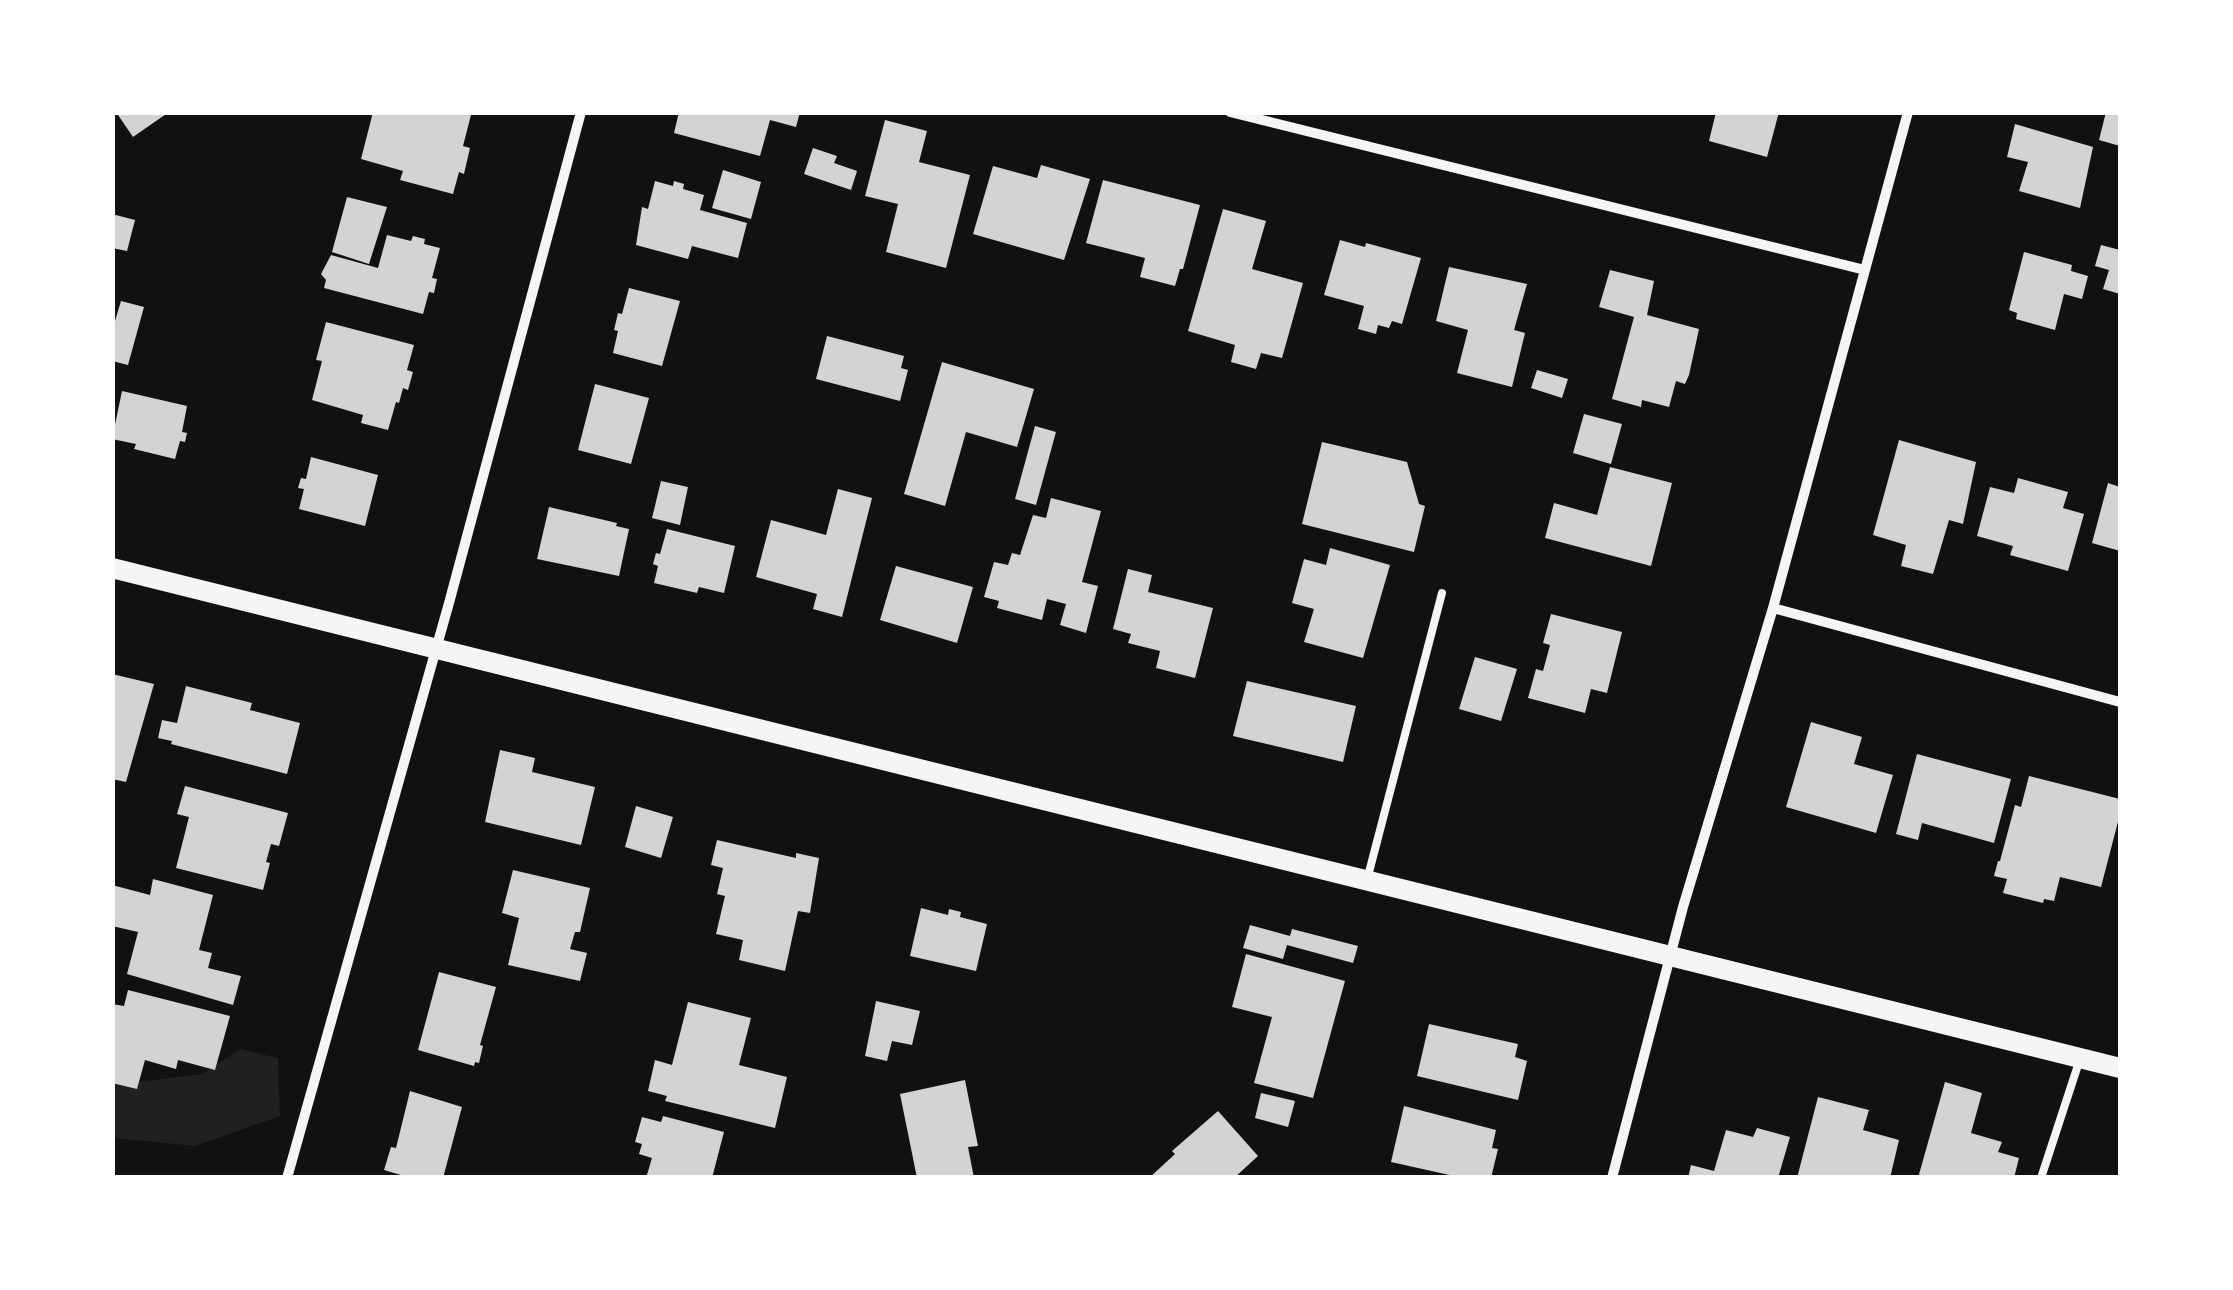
<!DOCTYPE html>
<html>
<head>
<meta charset="utf-8">
<style>
  body { margin:0 }
  #map { position:relative; width:2233px; height:1290px; overflow:hidden; background:#111; font-family:Inter,sans-serif }
  canvas { display:block }
  .frame { position:absolute; inset:0; border:115px solid #fff; pointer-events:none }
</style>
</head>
<body>
<div id="map">
<canvas width="2233" height="1290"></canvas>
<div class="frame"></div>
</div>
<script>
const ctx = document.querySelector('canvas').getContext('2d');
ctx.lineJoin = 'round';
function paint(path, color) { ctx.fillStyle = color; ctx.fill(path, 'evenodd'); }
const shape = rows => new Path2D(rows.map(r => 'M' + r).join(''));
function strokePath(path, color, width, dash) { ctx.strokeStyle = color; ctx.lineWidth = width; ctx.lineCap = dash ? 'butt' : 'round'; ctx.setLineDash(dash || []); ctx.stroke(path); }
const green = shape([
  [240,1049,278,1058,280,1116,195,1146,115,1138,112,1135,112,1085,202,1074]
]);
const building = shape([
  [116,112,169,112,133,137],
  [373,112,471,115,463,146,470,148,464,174,459,172,453,194,400,180,403,171,361,159],
  [679,112,800,112,796,127,770,120,760,156,674,133],
  [1716,112,1779,112,1767,157,1709,141],
  [2106,112,2120,112,2120,146,2099,140],
  [885,120,927,131,919,162,970,175,946,268,886,252,898,204,865,196],
  [2015,124,2093,147,2080,208,2019,191,2028,162,2007,157],
  [813,148,837,156,834,163,857,171,851,190,804,174],
  [1041,165,1090,179,1064,260,973,234,993,166,1037,178],
  [723,170,761,182,751,219,712,208],
  [1103,180,1200,205,1183,269,1180,269,1175,286,1140,277,1145,258,1086,243],
  [655,181,673,186,674,181,684,184,683,189,704,195,700,210,747,223,738,258,692,246,688,259,636,245,642,207,648,209],
  [347,197,387,207,369,264,332,252],
  [1223,209,1266,221,1252,269,1303,283,1282,358,1261,353,1256,369,1231,362,1235,345,1188,331],
  [112,214,135,220,127,251,112,248],
  [387,235,411,241,413,236,425,239,424,244,440,248,432,278,437,279,434,293,429,292,423,314,324,288,326,280,321,274,331,255,378,268],
  [1340,240,1365,247,1366,243,1421,258,1402,324,1392,321,1389,328,1378,325,1376,334,1358,329,1364,306,1324,295],
  [2101,245,2120,250,2120,294,2103,289,2109,270,2095,266],
  [2024,252,2072,265,2071,271,2088,276,2082,299,2064,294,2055,330,2016,319,2017,313,2009,310],
  [1449,267,1527,284,1514,330,1525,333,1512,387,1457,373,1468,330,1436,321],
  [1610,270,1654,281,1647,315,1699,329,1689,375,1685,384,1676,381,1669,407,1642,400,1641,407,1612,399,1634,317,1599,307],
  [629,288,680,301,662,366,613,353,618,331,614,330,618,313,622,314],
  [121,301,144,307,128,365,112,361,112,331],
  [326,322,414,345,407,370,413,372,408,390,403,388,399,403,396,402,388,430,361,423,363,415,312,400,322,361,316,360],
  [827,336,904,356,901,368,908,370,900,401,816,379],
  [942,362,1034,389,1017,447,966,432,945,506,904,494],
  [1537,370,1568,379,1562,398,1531,388],
  [595,384,649,398,631,464,578,450],
  [122,391,187,406,182,432,187,433,185,442,180,441,175,459,134,449,136,444,112,439],
  [1584,414,1622,424,1611,464,1573,453],
  [1035,426,1056,432,1036,505,1015,499],
  [1899,440,1976,462,1963,524,1949,520,1933,574,1901,566,1906,545,1873,535],
  [1322,442,1407,462,1419,504,1425,506,1414,552,1302,524],
  [311,457,378,475,365,526,299,509,304,489,298,488,301,478,306,479],
  [1610,467,1672,483,1651,566,1545,538,1554,503,1597,515],
  [2018,478,2068,492,2063,508,2084,514,2068,571,2010,555,2013,546,1977,536,1990,487,2014,493],
  [661,481,688,487,680,525,652,518],
  [2108,483,2120,487,2120,551,2092,543],
  [838,489,872,498,842,617,813,609,817,594,756,577,771,520,826,535],
  [1051,498,1101,511,1082,582,1098,586,1086,633,1060,625,1066,604,1047,599,1042,620,997,608,999,601,984,597,994,562,1008,565,1012,553,1020,555,1033,515,1046,518],
  [549,507,617,523,616,526,629,529,619,576,537,559],
  [667,529,735,546,724,593,699,587,697,593,654,583,658,566,653,564,656,553,660,554],
  [1330,548,1390,565,1363,658,1304,642,1314,609,1292,603,1304,559,1326,565],
  [896,566,973,587,957,643,880,620],
  [1128,569,1152,575,1148,592,1213,608,1195,678,1156,668,1160,651,1128,643,1131,634,1113,629],
  [1551,614,1622,632,1607,693,1591,689,1585,713,1528,698,1536,669,1543,671,1550,645,1543,643],
  [1475,657,1517,669,1501,721,1459,709],
  [112,674,154,684,126,782,112,779],
  [1247,681,1356,706,1343,762,1233,736],
  [186,686,252,703,250,710,300,723,287,774,171,744,172,741,158,738,162,720,177,723],
  [1811,722,1862,737,1854,764,1893,775,1876,833,1786,807],
  [500,750,535,758,532,772,595,787,581,845,485,822],
  [1917,754,2011,779,1994,843,1922,823,1918,840,1896,834],
  [2029,776,2120,799,2120,814,2101,887,2060,877,2054,901,2044,899,2043,903,2003,893,2007,879,1994,876,1998,861,2000,861,2015,805,2021,807],
  [185,786,288,813,279,846,271,844,266,862,270,863,263,890,176,868,189,817,177,814],
  [636,806,673,817,661,858,625,847],
  [717,840,796,858,796,853,819,858,810,913,798,911,785,971,739,960,743,940,716,934,725,896,717,894,723,868,711,865],
  [513,870,590,888,580,932,575,932,570,949,587,953,580,981,508,965,519,918,502,913],
  [153,879,213,895,199,950,212,953,208,968,241,976,233,1005,127,974,138,932,112,926,112,885,150,895],
  [921,908,948,915,949,909,961,912,960,917,987,924,976,971,910,956],
  [1250,925,1290,936,1292,929,1358,946,1353,963,1287,945,1283,959,1243,948],
  [1246,954,1345,981,1313,1098,1254,1083,1272,1017,1232,1007],
  [439,972,496,987,480,1045,483,1046,479,1063,475,1062,474,1066,418,1050],
  [128,990,230,1016,215,1070,178,1060,176,1069,145,1060,137,1089,112,1083,112,1004,124,1006],
  [876,1001,920,1011,912,1045,892,1041,887,1061,865,1056],
  [688,1002,751,1018,739,1065,787,1077,775,1128,665,1101,667,1096,648,1091,655,1060,672,1065],
  [1429,1024,1518,1044,1515,1057,1527,1061,1518,1100,1417,1076],
  [965,1080,978,1146,968,1147,974,1178,917,1178,900,1094],
  [1945,1082,1982,1093,1971,1133,2002,1142,1998,1152,2019,1158,2014,1178,1918,1178],
  [410,1091,462,1107,443,1178,411,1178,384,1170,391,1147,396,1148],
  [1261,1093,1295,1101,1288,1127,1255,1118],
  [1818,1097,1869,1110,1863,1130,1899,1140,1890,1178,1797,1178],
  [1404,1106,1496,1130,1492,1148,1498,1149,1491,1178,1463,1178,1391,1162],
  [1218,1111,1258,1156,1234,1178,1149,1178,1175,1154,1172,1151],
  [663,1116,724,1132,712,1178,646,1178,652,1158,639,1154,642,1144,635,1142,642,1117,661,1122],
  [1757,1128,1790,1137,1778,1178,1688,1178,1691,1165,1714,1171,1726,1130,1753,1137]
]);
const service = shape([
  [1368,876,1442,593],
  [2041,1178,2079,1062]
]);
const minor = shape([
  [1230,112,1865,270],
  [1773,608,2120,702],
  [287,1178,449,603,581,112],
  [1612,1178,1683,907,1773,608,1908,112]
]);
const secondary = shape([
  [112,568,2120,1068]
]);
paint(green, '#202020');
paint(building, '#d3d3d3');
strokePath(service, '#f5f5f5', 8);
strokePath(minor, '#f5f5f5', 10);
strokePath(secondary, '#f5f5f5', 20);
</script>
</body>
</html>
